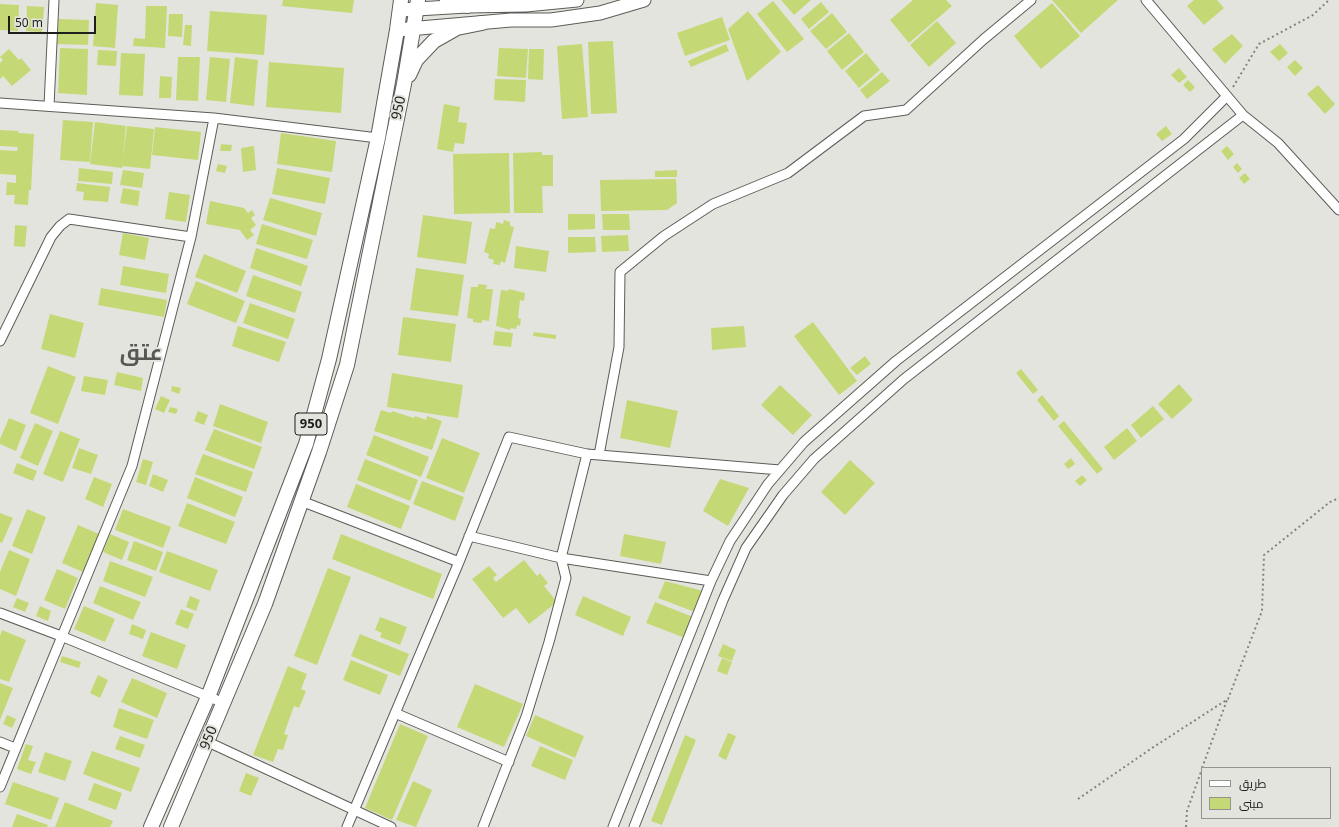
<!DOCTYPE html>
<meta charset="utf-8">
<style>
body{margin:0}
#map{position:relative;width:1339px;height:827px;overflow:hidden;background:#e3e4de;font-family:"Noto Sans",Cairo,sans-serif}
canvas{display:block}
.legend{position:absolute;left:1201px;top:767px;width:130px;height:52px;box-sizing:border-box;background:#e3e4de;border:1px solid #949590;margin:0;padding:5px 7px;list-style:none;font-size:12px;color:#1e1f1c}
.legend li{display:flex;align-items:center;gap:8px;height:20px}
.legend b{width:20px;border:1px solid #949590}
.scale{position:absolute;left:8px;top:16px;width:88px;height:18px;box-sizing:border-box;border:2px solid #1e1f1c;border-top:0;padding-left:5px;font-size:12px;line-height:14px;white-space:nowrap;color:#1e1f1c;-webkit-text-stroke:3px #e3e4de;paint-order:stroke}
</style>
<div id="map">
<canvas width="1339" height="827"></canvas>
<ul class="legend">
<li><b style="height:5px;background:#fff"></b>طريق</li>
<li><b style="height:11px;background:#c4d975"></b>مبنى</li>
</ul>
<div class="scale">50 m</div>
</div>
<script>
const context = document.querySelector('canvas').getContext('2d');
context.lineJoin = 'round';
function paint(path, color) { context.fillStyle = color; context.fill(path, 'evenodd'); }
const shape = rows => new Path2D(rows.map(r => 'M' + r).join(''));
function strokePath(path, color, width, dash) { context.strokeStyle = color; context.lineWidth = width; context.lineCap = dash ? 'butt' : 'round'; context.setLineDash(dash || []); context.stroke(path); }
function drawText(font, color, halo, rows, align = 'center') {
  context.font = font + ' "Noto Sans",Cairo,sans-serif'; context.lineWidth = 4; context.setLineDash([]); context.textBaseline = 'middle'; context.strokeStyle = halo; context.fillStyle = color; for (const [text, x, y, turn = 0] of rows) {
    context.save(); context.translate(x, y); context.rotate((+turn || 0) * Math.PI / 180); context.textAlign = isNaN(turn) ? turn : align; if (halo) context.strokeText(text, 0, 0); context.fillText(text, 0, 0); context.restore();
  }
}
paint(shape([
 [283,0,354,0,352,13,282,6],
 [781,0,811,0,794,15],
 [913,0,946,0,952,6,909,43,890,20],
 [1052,0,1118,0,1081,33],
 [1194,0,1217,0,1224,8,1204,25,1187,6],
 [773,1,804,39,787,52,757,14],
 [821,2,829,12,809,29,801,19],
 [96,3,118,5,115,48,93,46],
 [1052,3,1080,36,1041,69,1014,36],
 [0,4,19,5,18,31,0,30],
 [27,6,44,7,42,32,26,31],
 [146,6,167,6,165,48,133,46,134,38,145,39],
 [210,11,267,15,264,55,207,51],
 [748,11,781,52,747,81,728,29],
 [832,13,847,32,826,49,810,31],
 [169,14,183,14,182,37,168,36],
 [722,17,730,40,685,56,677,33],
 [59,19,89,20,88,45,57,44],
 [937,21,956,43,929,67,910,45],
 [185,25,192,25,191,46,183,45],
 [849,33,864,52,842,70,827,51],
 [1232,34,1243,46,1225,64,1212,49],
 [613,41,617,113,591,114,588,42],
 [582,44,588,117,562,119,557,46],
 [726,44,729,51,691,67,688,61],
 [1280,44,1288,53,1279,61,1270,52],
 [60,48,88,49,87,95,58,93],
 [499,48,528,49,526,78,497,76],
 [9,49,19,60,21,58,31,70,12,86,3,76,0,79,0,63,3,60,0,57],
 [529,49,544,49,543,80,528,79],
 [98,50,117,51,116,66,97,65],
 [121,53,145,54,143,96,119,95],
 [866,53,880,70,859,88,845,71],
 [178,57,200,57,198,101,176,100],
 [210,57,230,59,226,102,206,100],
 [235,57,258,60,254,106,230,103],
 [1295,60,1303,68,1295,76,1287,67],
 [269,62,344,68,341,113,266,107],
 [1179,68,1187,77,1179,83,1171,75],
 [882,72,890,81,867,99,860,90],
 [160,76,172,77,171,98,159,98],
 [495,79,526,80,525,102,494,100],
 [1188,80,1195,87,1190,92,1183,85],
 [1318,85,1335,104,1325,114,1307,94],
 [444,104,460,107,458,122,467,123,464,144,455,143,453,152,437,149],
 [63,120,93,122,90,162,60,160],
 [95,122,126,126,122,168,90,164],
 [127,126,154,129,150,169,122,166],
 [1166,126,1172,134,1162,141,1156,134],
 [155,127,201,132,198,160,152,155],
 [0,130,19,131,18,133,34,134,31,190,29,190,28,205,14,204,15,195,6,195,7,182,16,183,16,175,0,174,0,150,17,151,18,147,0,146],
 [281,133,336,141,332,172,277,164],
 [221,144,232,145,231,151,220,151],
 [254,146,256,170,243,172,241,148],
 [1227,146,1234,154,1228,160,1221,151],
 [542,152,542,155,553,155,553,186,542,186,543,213,514,213,513,153],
 [509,153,510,213,454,214,453,154],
 [1237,163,1242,169,1238,173,1233,167],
 [218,164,227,166,225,173,216,171],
 [79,168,113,172,112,184,78,181],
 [277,168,330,178,325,204,272,194],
 [123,170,144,173,142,188,120,185],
 [677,170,677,177,655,177,655,171],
 [1245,173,1250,179,1244,184,1239,178],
 [676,179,677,203,667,210,601,211,600,180],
 [77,183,110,187,108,202,83,200,84,192,76,191],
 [123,188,140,191,138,206,120,203],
 [169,192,190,195,186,222,165,219],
 [270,198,322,213,316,236,263,220],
 [210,201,244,208,248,213,252,210,255,215,251,218,256,225,250,230,254,235,247,240,240,230,206,224],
 [568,214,595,214,595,229,568,230],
 [602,214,629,214,630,230,603,230],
 [423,215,472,222,466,264,417,257],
 [504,220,510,222,510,226,514,227,505,263,501,261,500,265,493,264,494,260,488,258,489,254,484,252,490,228,495,229,496,222,503,224],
 [262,224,313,240,307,259,256,244],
 [15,225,27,226,25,247,14,246],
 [123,233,149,238,145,260,119,255],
 [628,235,629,251,602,252,601,236],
 [568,237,595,237,596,252,568,253],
 [516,246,549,251,546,272,514,268],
 [256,248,308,266,301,286,250,268],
 [204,254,246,271,237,293,195,277],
 [123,266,169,274,166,293,120,285],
 [416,268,464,275,458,316,410,310],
 [253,275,302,292,295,313,246,296],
 [196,281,245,301,236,323,187,304],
 [478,284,487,285,486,289,493,289,489,321,482,320,482,323,473,322,473,319,467,318,471,287,478,287],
 [101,288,167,300,164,317,98,305],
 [509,289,525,293,524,301,520,300,518,318,521,319,520,326,517,325,516,329,511,328,510,330,496,326,501,290,508,291],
 [250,303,295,319,288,339,243,323],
 [50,314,84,323,75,358,41,349],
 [403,317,456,324,451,362,398,355],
 [813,322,857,381,839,395,794,336],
 [238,326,286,342,279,362,232,346],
 [744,326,746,347,712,350,711,328],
 [495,331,513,333,511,347,493,345],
 [534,332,556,335,556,339,533,336],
 [865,356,871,364,857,375,850,368],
 [48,366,76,377,58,424,30,413],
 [1021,369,1038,390,1033,394,1016,373],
 [117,372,143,378,141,391,114,385],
 [392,373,463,385,458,418,387,407],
 [84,376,108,380,105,395,81,391],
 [1179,384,1193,400,1172,419,1158,404],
 [780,385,812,415,793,435,761,405],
 [172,386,181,388,179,394,171,391],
 [1042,395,1059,416,1054,421,1037,400],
 [161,396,170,400,164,413,155,409],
 [627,400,678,411,670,448,620,438],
 [220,404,268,422,261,443,213,426],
 [1153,406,1164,419,1141,438,1131,425],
 [170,407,178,409,176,414,168,412],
 [381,410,391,413,392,411,414,418,415,416,426,420,427,416,442,421,432,450,374,431],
 [198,411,208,415,204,425,194,421],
 [9,418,26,425,16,451,0,444,0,439],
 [1064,421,1103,469,1097,474,1058,426],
 [35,423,53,431,38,466,20,458],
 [1127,428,1137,441,1114,460,1104,447],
 [214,429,262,447,254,469,205,450],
 [60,431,80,439,63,482,43,474],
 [374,435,429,457,421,477,366,455],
 [442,438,480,453,464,493,426,478],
 [79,448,98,455,91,474,72,468],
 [203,454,253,472,246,492,195,474],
 [1071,458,1075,464,1068,469,1064,464],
 [143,459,153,462,146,485,136,482],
 [365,459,418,480,410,501,357,480],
 [850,460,875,483,845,515,821,492],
 [17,463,37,471,33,481,13,473],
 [153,474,168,480,163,492,149,486],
 [1082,475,1087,480,1080,486,1075,481],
 [94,477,112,484,103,507,85,499],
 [195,477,243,497,235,517,187,498],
 [720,479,749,488,728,526,703,511],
 [422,481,464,497,455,521,413,504],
 [356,484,410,506,401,529,347,507],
 [187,503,235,522,226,544,178,526],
 [27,509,46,517,32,554,12,546],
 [123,509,171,527,163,548,115,530],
 [0,513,13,518,2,543,0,542],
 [78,525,99,534,83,572,62,563],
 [110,534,129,542,122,560,103,552],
 [341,534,442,574,433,599,332,559],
 [624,534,666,542,661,564,620,556],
 [134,541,163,552,156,571,127,560],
 [9,550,30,559,16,596,0,589,0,572],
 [167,551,218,570,210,591,159,572],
 [524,560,537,576,540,573,548,583,544,586,557,602,529,624,516,608,503,618,472,579,489,566,497,575,493,578,496,582],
 [110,561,153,577,145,597,103,581],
 [328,568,351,577,317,665,294,656],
 [57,569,78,578,65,609,44,600],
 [665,581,703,591,695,612,658,598],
 [100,586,141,602,133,620,93,603],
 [190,596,200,600,196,611,186,607],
 [583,596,631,617,623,636,575,615],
 [17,598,29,603,25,612,13,607],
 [655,602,693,617,685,638,646,623],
 [40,606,51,611,48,621,36,616],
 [84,606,115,619,105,642,74,629],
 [181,609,194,614,188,629,175,624],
 [380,617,407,627,400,645,380,637,382,633,375,630],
 [132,624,146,630,143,639,129,634],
 [2,630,26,640,9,682,0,679,0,636],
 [151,632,186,645,177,669,142,656],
 [360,634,409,654,400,676,351,656],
 [723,644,736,650,732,661,718,656],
 [62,656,81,662,79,668,60,662],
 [722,658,732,662,727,675,717,671],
 [351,660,388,675,380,695,343,680],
 [288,666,307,674,301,689,306,691,299,708,294,706,284,734,288,735,283,750,278,749,273,762,253,755],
 [98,675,108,680,100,698,90,693],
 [132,678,167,693,157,718,121,702],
 [0,683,13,688,0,720],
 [475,684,523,704,504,747,457,727],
 [119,708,154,720,147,739,113,727],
 [7,715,16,719,12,728,3,724],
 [535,715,584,736,575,758,526,736],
 [400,724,428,736,392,820,365,808],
 [728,733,736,736,726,760,718,756],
 [685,735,696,740,662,825,651,821],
 [120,736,145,745,140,758,115,749],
 [26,744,33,746,28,760,36,762,31,774,17,769],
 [540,746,573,760,565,780,531,766],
 [92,751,140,768,131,792,83,774],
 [45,752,72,761,65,781,38,772],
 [246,773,259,778,251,796,239,791],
 [413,781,432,790,416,827,396,820],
 [13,782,59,798,51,820,5,804],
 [94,783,122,793,116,810,88,800],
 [65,802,113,821,110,827,55,827],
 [17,814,48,825,47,827,12,827]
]), '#c4d975');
const street = shape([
 [1146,0,1243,115,1278,143,1339,210],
 [0,103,214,118,378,138],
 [49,106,54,0],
 [0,341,51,237,60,226,69,219,191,237],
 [599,455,619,347,620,272,664,236,713,204,788,173,864,116,906,110,984,39,1031,0],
 [301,501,459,562],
 [469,536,561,558,711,581],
 [0,613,61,636,224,703],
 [395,713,509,762],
 [0,742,15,748],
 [208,742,391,827],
 [0,787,132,466,191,237,214,118],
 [347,827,459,562,509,437,587,454,780,470],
 [483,827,526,717,549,642,566,578,561,558,587,454],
 [613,827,711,581,730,541,768,484,804,442,896,361,1184,139,1227,96],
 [634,827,723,600,746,548,783,495,814,459,904,379,1243,115]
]);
const secondary = shape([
 [400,10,467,6,526,5,577,0],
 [397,30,511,20,551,20,600,13,644,0]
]);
const primary = shape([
 [447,0,452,3,467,6],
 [409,75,416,60,434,41,457,28,482,23],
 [151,827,208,697,306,444,329,359,378,138,397,30,401,0],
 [171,827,265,604,319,452,347,365,404,84,418,0]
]);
strokePath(street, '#5c5d58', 11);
strokePath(secondary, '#5c5d58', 15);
strokePath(primary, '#5c5d58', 16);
strokePath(shape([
 [1233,87,1259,44,1313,15,1329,0],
 [1202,768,1227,700],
 [1078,799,1152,748,1228,699,1262,611,1264,555,1330,502,1339,498],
 [1186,827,1187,811,1202,769]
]), '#838480', 2, [2, 3]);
strokePath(street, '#fff', 9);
strokePath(secondary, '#fff', 13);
strokePath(primary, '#fff', 14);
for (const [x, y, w] of [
 [311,424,32]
]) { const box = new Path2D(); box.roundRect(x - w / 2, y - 11, w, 22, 3); context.fillStyle = '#e3e4de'; context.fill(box); strokePath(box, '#1e1f1c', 1); }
drawText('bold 13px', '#1e1f1c', null, [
 ["950",311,424]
]);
drawText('14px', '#1e1f1c', '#e3e4de', [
 ["950",399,108,-78],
 ["950",209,738,-68]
]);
drawText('bold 22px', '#575853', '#e3e4de', [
 ["عتق",141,354]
]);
</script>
